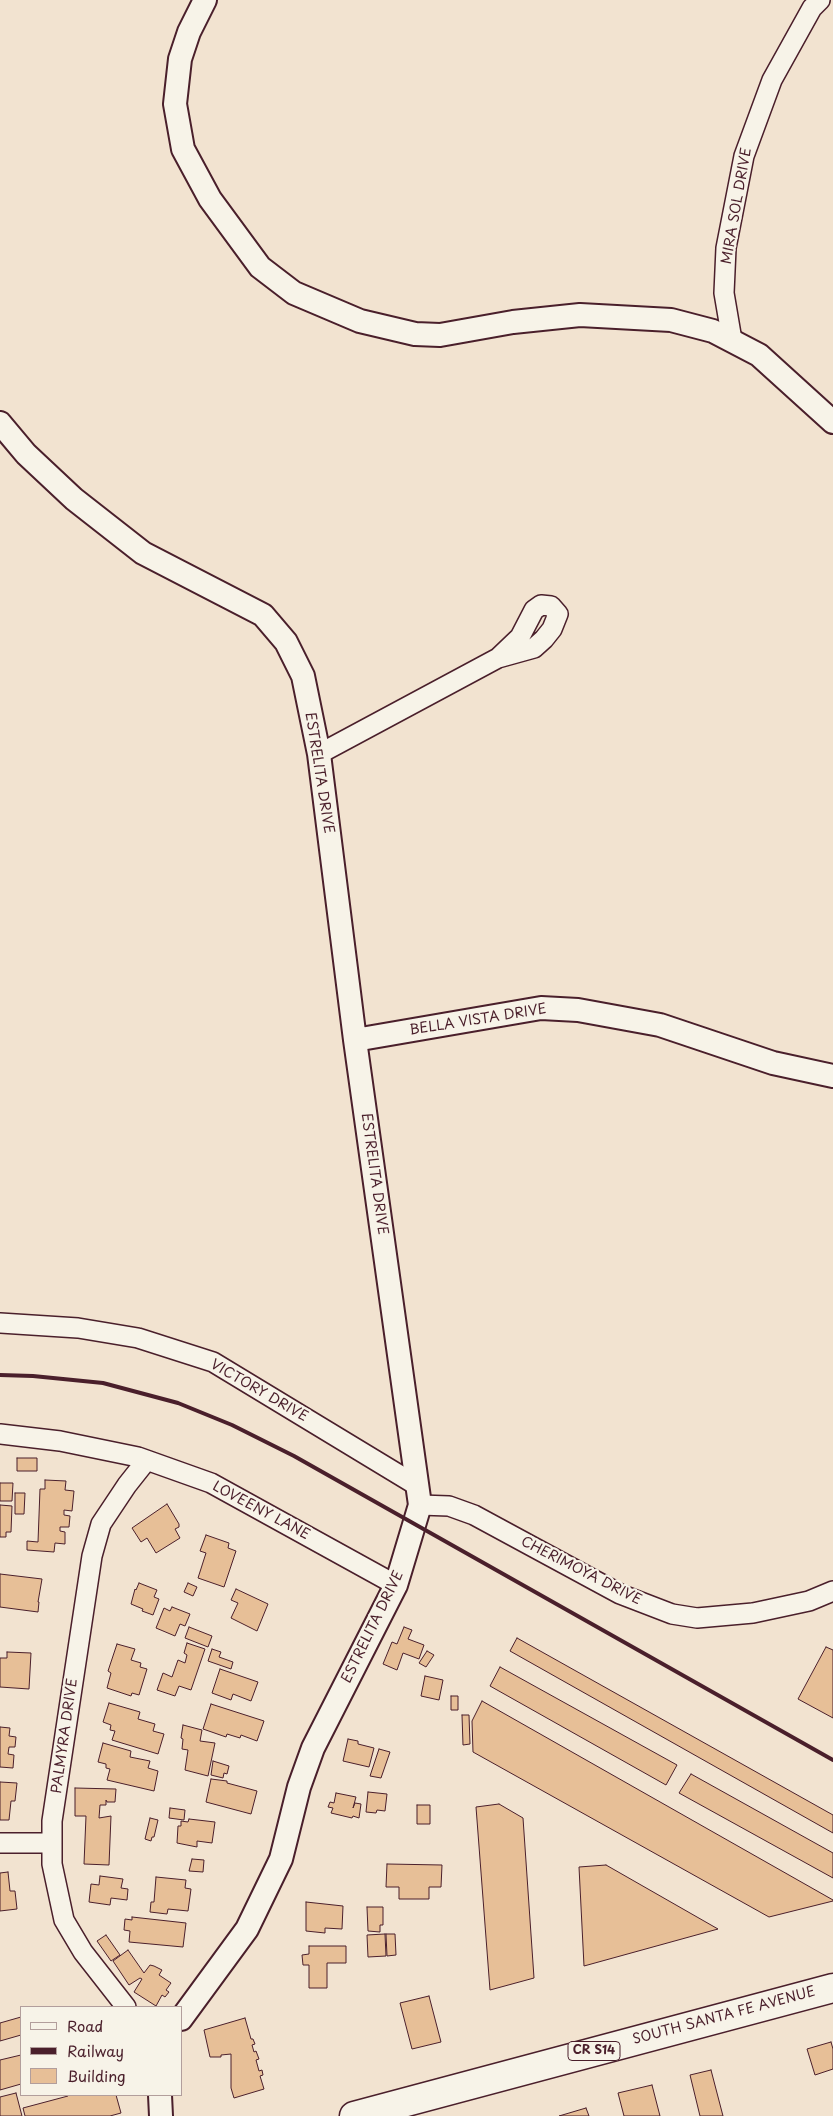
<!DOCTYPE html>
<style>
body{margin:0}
#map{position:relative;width:833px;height:2116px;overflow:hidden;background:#f2e3d0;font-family:"Playpen Sans",sans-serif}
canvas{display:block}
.legend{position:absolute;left:20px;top:2006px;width:162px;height:90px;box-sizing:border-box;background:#f7f3e8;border:1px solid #b29e9c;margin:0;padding:6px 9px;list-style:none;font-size:15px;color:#4a1f2b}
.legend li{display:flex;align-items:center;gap:10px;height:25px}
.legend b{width:25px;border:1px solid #b29e9c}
</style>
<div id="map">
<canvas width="833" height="2116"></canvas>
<ul class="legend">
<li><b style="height:6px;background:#f7f3e8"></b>Road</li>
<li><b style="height:6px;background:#4a1f2b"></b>Railway</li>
<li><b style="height:14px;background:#e7bf97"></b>Building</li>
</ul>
</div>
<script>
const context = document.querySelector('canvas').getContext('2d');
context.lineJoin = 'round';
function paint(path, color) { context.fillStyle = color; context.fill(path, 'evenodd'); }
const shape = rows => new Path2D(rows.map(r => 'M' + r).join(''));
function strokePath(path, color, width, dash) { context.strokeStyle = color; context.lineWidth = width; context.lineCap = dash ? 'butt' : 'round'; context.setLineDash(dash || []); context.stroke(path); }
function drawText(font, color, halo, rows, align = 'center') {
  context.font = font + ' "Playpen Sans",sans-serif'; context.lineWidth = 4.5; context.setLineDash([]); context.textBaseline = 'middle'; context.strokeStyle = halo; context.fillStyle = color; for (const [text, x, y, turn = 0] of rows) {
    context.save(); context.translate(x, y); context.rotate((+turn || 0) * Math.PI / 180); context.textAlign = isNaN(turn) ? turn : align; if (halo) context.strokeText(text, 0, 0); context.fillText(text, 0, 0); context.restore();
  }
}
const building = shape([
 [17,1458,37,1458,37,1471,17,1471,17,1458],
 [45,1480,66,1481,65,1490,74,1491,72,1511,64,1510,64,1515,70,1516,69,1527,60,1527,60,1531,65,1532,65,1544,55,1543,54,1552,27,1550,27,1541,38,1542,40,1489,45,1489,45,1480],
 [0,1483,13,1483,12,1501,0,1501,0,1483],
 [15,1493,25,1493,24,1514,15,1514,15,1493],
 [167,1504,179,1524,179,1527,175,1529,180,1538,156,1553,147,1538,141,1542,132,1528,167,1504],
 [0,1505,12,1506,11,1532,6,1532,6,1537,0,1537,0,1505],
 [206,1535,229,1543,228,1548,236,1551,224,1587,198,1578,206,1553,200,1551,206,1535],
 [0,1574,42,1579,38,1602,39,1602,38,1612,0,1607,0,1574],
 [139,1583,157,1590,154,1597,159,1599,153,1615,142,1611,143,1609,131,1604,135,1589,136,1590,139,1583],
 [188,1583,197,1587,193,1596,184,1592,188,1583],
 [236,1589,268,1604,257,1631,231,1618,238,1603,231,1600,236,1589],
 [172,1607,190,1614,185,1626,180,1624,175,1636,156,1628,164,1608,170,1611,172,1607],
 [189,1627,212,1636,208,1647,185,1638,189,1627],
 [404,1627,412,1630,408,1639,424,1645,419,1659,403,1653,397,1670,383,1664,392,1642,397,1644,404,1627],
 [517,1638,833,1815,833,1833,510,1651,517,1638],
 [187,1643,205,1649,191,1690,179,1686,175,1696,157,1690,163,1673,172,1677,178,1660,185,1663,187,1655,184,1653,187,1643],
 [117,1644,135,1649,131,1660,141,1663,140,1667,147,1669,139,1695,132,1693,131,1696,107,1688,111,1673,108,1671,117,1644],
 [826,1647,833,1650,833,1718,798,1699,826,1647],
 [212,1649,221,1652,219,1657,233,1662,231,1669,208,1661,212,1649],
 [427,1651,434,1655,426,1667,419,1663,427,1651],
 [7,1652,31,1653,29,1689,0,1687,0,1658,7,1658,7,1652],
 [500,1667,677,1765,666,1785,490,1686,500,1667],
 [220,1669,258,1682,251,1701,233,1694,231,1700,212,1693,220,1669],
 [425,1676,443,1680,439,1700,421,1696,425,1676],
 [451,1696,458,1696,458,1710,451,1710,451,1696],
 [482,1701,833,1900,833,1901,769,1917,473,1752,472,1721,482,1701],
 [109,1703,140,1712,138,1719,155,1724,153,1731,164,1734,158,1754,112,1740,115,1731,110,1730,111,1725,103,1722,109,1703],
 [211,1704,264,1721,257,1741,241,1735,240,1738,227,1734,226,1737,203,1729,211,1704],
 [462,1715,469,1715,470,1744,463,1745,462,1715],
 [183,1725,202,1730,200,1741,215,1743,208,1776,185,1770,188,1750,182,1749,183,1739,181,1738,183,1725],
 [0,1727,10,1728,9,1736,16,1737,15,1747,9,1747,8,1754,14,1755,13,1768,0,1767,0,1727],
 [348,1739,358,1741,358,1744,374,1748,369,1767,343,1761,348,1739],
 [103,1743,131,1751,130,1757,150,1761,148,1768,158,1771,154,1791,107,1780,110,1769,106,1768,106,1764,98,1762,103,1743],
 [379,1749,390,1752,381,1778,370,1776,379,1749],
 [213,1761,229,1766,227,1774,224,1773,223,1778,211,1775,213,1761],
 [691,1774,833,1853,833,1878,679,1793,691,1774],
 [211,1779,227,1781,227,1783,257,1791,251,1814,206,1802,211,1779],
 [0,1782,17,1783,15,1801,11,1801,9,1820,0,1820,0,1782],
 [75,1788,116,1789,115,1802,107,1802,106,1800,106,1805,100,1805,99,1818,111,1816,109,1865,84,1864,86,1816,75,1816,75,1788],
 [368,1792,387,1794,385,1811,377,1810,376,1813,366,1812,368,1792],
 [336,1793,356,1797,353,1808,355,1803,361,1804,359,1818,353,1816,352,1818,331,1813,333,1808,328,1807,330,1802,334,1803,336,1793],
 [499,1804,523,1818,534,1978,490,1990,476,1807,499,1804],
 [417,1805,430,1805,430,1824,417,1824,417,1805],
 [170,1808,185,1810,184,1820,169,1818,170,1808],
 [150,1818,158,1820,154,1837,152,1837,151,1841,145,1839,150,1818],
 [189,1819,215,1822,212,1843,197,1841,197,1847,177,1843,178,1826,181,1826,181,1821,188,1822,189,1819],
 [192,1859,204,1860,203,1872,189,1871,192,1859],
 [387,1864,442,1865,441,1887,429,1887,429,1899,399,1899,399,1887,386,1887,387,1864],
 [606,1865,718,1929,584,1966,579,1867,606,1865],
 [8,1872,10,1891,15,1891,17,1909,0,1911,0,1873,8,1872],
 [100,1876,123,1879,121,1888,128,1889,127,1900,111,1898,110,1905,89,1902,91,1884,99,1885,100,1876],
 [156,1877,186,1880,185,1888,191,1889,188,1911,168,1909,167,1914,150,1912,151,1902,154,1902,156,1877],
 [306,1902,343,1906,342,1929,325,1928,325,1933,306,1931,306,1902],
 [367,1907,383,1907,383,1925,380,1925,380,1932,368,1931,367,1907],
 [132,1917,186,1923,183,1947,129,1942,130,1931,124,1930,125,1919,132,1920,132,1917],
 [385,1934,386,1956,368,1957,367,1935,385,1934],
 [386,1934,395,1934,396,1955,387,1956,386,1934],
 [106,1935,120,1955,111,1961,97,1941,106,1935],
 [309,1946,346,1946,346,1963,327,1963,327,1988,309,1988,309,1965,303,1965,302,1955,309,1954,309,1946],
 [128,1950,144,1973,150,1965,154,1966,162,1970,159,1975,171,1983,166,1990,169,1992,165,1997,162,1995,156,2006,134,1992,142,1979,140,1978,129,1985,113,1961,128,1950],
 [429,1996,441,2042,412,2049,400,2003,429,1996],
 [21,2017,21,2035,0,2041,0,2023,21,2017],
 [245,2018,251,2039,253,2039,255,2044,252,2045,254,2052,256,2051,259,2059,256,2060,259,2071,262,2070,263,2075,260,2076,264,2089,234,2098,231,2088,231,2054,221,2055,221,2057,210,2057,204,2030,245,2018],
 [831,2042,833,2049,833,2069,815,2075,807,2049,831,2042],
 [21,2055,21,2084,0,2090,0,2060,21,2055],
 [711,2070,723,2116,700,2116,690,2075,711,2070],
 [652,2085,660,2116,624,2116,618,2093,652,2085],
 [16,2093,22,2116,0,2116,0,2097,16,2093],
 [68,2095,116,2095,121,2113,110,2116,25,2116,23,2108,68,2096,68,2095],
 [586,2108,589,2116,559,2116,586,2108]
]);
paint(building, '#e7bf97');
strokePath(building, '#4a1f2b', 1);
const minor = shape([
 [732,340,724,293,726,248,744,156,772,80,812,8,820,0],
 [319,754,498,658,520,637,534,610,541,605,551,606,558,614,552,629,544,639,534,648,498,658],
 [0,1323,78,1328,138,1338,213,1362,416,1485],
 [0,1434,60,1441,138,1457,211,1483,396,1585],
 [420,1505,449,1506,474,1515,620,1594,672,1614,697,1618,753,1613,809,1601,833,1591],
 [0,1843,52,1843],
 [126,2007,83,1952,64,1920,52,1864,52,1821,92,1556,101,1524,127,1485,146,1461]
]);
const tertiary = shape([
 [205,0,189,32,180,59,175,104,183,149,210,199,260,267,294,293,360,321,415,334,440,335,513,322,580,315,671,320,713,331,759,355,833,422],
 [0,423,26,454,74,499,143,553,263,615,286,642,303,676,319,754,355,1040,420,1505,396,1585,313,1748,299,1787,281,1859,247,1929,181,2019],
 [355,1040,541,1008,578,1010,660,1025,773,1063,833,1076],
 [160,2095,161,2116]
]);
const primary = shape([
 [354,2116,833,1988]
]);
strokePath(minor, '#4a1f2b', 22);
strokePath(tertiary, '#4a1f2b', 26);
strokePath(primary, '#4a1f2b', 31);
strokePath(minor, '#f7f3e8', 19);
strokePath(tertiary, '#f7f3e8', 22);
strokePath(primary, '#f7f3e8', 28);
strokePath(shape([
 [0,1375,33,1376,103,1383,178,1403,232,1425,294,1456,833,1760]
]), '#4a1f2b', 4);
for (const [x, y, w] of [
 [594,2051,52]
]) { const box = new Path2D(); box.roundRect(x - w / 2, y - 9.5, w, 19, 4); context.fillStyle = '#f7f3e8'; context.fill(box); strokePath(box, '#4a1f2b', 1); }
drawText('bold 12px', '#4a1f2b', null, [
 ["CR S14",594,2051]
]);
drawText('14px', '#4a1f2b', '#f7f3e8', [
 ["MIRA SOL DRIVE",737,206,-80],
 ["ESTRELITA DRIVE",319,773,81],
 ["BELLA VISTA DRIVE",478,1020,-9],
 ["ESTRELITA DRIVE",374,1174,82],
 ["VICTORY DRIVE",259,1391,30],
 ["LOVEENY LANE",261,1511,28],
 ["CHERIMOYA DRIVE",581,1571,27],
 ["ESTRELITA DRIVE",373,1627,-64],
 ["PALMYRA DRIVE",65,1736,-82],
 ["SOUTH SANTA FE AVENUE",724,2016,-15]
]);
</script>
